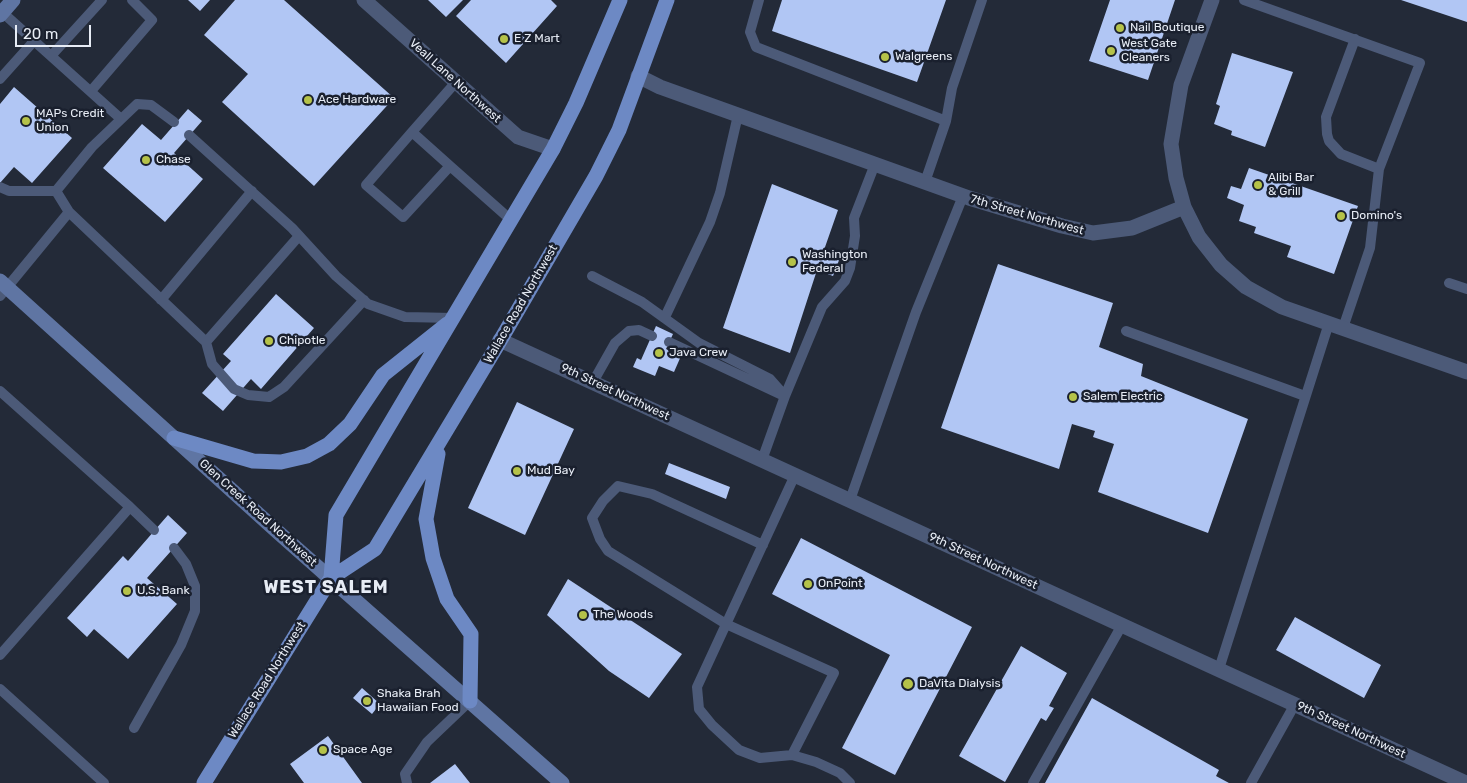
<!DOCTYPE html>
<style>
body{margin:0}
#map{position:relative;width:1467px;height:783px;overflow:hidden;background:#232a38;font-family:Rubik,sans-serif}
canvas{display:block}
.scale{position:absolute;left:15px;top:25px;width:76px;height:22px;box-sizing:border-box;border:2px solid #e7ecf5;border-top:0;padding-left:6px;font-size:15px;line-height:18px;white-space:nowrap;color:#e7ecf5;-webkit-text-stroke:4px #1a202e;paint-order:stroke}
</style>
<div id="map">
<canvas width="1467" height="783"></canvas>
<div class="scale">20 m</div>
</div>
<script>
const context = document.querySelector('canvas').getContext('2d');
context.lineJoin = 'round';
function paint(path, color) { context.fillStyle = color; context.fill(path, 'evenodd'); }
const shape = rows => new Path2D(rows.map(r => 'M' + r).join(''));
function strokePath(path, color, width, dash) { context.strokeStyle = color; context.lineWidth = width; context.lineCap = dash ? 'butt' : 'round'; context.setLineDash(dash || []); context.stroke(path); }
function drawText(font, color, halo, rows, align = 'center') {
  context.font = font + ' Rubik,sans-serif'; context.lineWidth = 5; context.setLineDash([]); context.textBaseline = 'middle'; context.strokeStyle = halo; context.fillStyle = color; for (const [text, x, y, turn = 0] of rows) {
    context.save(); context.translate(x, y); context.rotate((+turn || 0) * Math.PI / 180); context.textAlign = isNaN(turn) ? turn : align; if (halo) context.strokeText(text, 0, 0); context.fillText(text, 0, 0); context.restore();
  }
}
paint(shape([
 [188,0,210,0,200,11],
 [235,0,284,0,394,98,314,186,222,102,248,74,204,35],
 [428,0,463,0,446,17],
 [471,0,551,0,557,6,506,63,456,16],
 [782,0,946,0,917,82,772,31],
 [1110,0,1175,0,1148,80,1089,61],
 [1401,0,1467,0,1467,22],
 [1232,53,1293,72,1265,147,1231,135,1232,131,1214,124,1220,106,1216,104],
 [14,87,72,138,32,183,14,167,0,183,0,104],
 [188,109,202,121,174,153,203,179,165,222,103,168,142,124,161,140],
 [1249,168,1358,206,1334,274,1287,257,1291,246,1254,233,1256,227,1239,221,1244,205,1227,198,1231,186,1241,189],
 [772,184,838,210,824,250,841,255,833,276,817,270,790,353,723,328],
 [998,264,1113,303,1099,347,1143,364,1141,376,1248,419,1208,533,1098,492,1114,444,1093,437,1095,431,1072,424,1059,469,941,428],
 [276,294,314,328,261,389,251,379,223,411,202,393,231,361,223,354],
 [656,326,673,334,666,349,681,356,674,372,659,366,655,376,633,367,637,358,641,360],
 [517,402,574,429,525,535,468,508],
 [669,463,730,487,726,499,665,474],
 [168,515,187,533,147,578,177,604,128,659,94,629,87,637,67,618,123,556,128,561],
 [801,538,972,627,895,775,842,748,890,655,772,594],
 [568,579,682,654,649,698,609,671,547,615],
 [1295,617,1381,665,1364,698,1276,650],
 [1021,646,1067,673,1049,706,1054,708,1046,721,1041,718,1005,782,959,756],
 [362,688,380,704,372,714,353,698],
 [1092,698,1219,770,1216,776,1229,783,1045,783],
 [328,736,362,783,304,783,290,764],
 [455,764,470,783,430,783]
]), '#b1c6f4');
strokePath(shape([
 [759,0,750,32,756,47,946,121],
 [1244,0,1420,63,1379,169,1370,248,1343,328],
 [2,12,121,119],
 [1355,39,1326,117,1327,134,1329,141,1341,154,1379,169],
 [51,56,102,0],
 [0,79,34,41],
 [91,91,152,20,132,0],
 [174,122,151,105,137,104,92,147,56,191,69,212,206,342,299,236],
 [412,132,450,166,403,217,366,185,412,132,456,82],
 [189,135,292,228,336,276,368,304,405,317,454,318],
 [450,166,511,220],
 [925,182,946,121,952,88,982,0],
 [0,187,9,191,56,191],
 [592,276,642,302,699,343,770,379,785,396],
 [1449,283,1467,289],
 [0,296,69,212],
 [161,300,252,191],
 [665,317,710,222,720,193,738,115],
 [1126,331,1305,396],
 [206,342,212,364,234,389,248,395,269,397,284,387,364,300],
 [669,342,782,395],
 [593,382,615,343,629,331,639,330,652,336],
 [0,391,130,507,0,655],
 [762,460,785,396,822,307,845,281,850,268,855,236,854,218,875,164],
 [795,475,697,687,699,709,712,725,739,750,760,758,792,755,816,762,840,773,850,783],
 [850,500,916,312,963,196],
 [130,507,154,530],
 [763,545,652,494,618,486,603,501,592,518,600,539,608,551,726,624,834,673,792,755],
 [1219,669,1329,323],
 [0,689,104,783],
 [134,728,181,645,195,611,195,586,186,564,174,548],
 [407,783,405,774,427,742,470,701],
 [1033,783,1122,625],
 [1251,783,1295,704]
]), '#4c5a78', 10);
strokePath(shape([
 [364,0,518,137,553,149],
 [1212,0,1181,85,1171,144,1176,178,1184,207,1199,237,1221,265,1246,287,1282,307,1467,372],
 [638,76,660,87,969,198,1062,226,1093,233,1132,228,1184,207],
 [500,340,1466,783]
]), '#4c5a78', 15);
strokePath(shape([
 [0,15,13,0],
 [0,281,279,533,562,783]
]), '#5f75a3', 15);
strokePath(shape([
 [174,438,253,461,281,462,307,456,329,444,350,424,383,375,447,324],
 [438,454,426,519,433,558,447,599,471,634,470,701],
 [331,578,336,515,553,149,576,103,620,0],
 [204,783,331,578,375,549,497,346,596,176,619,130,667,0]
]), '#6d89c4', 15);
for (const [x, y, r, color] of [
 [1120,28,5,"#b5c249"],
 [504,39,5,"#b5c249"],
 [1111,51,5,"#b5c249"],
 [885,57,5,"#b5c249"],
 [308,100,5,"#b5c249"],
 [26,121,5,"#b5c249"],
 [146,160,5,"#b5c249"],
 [1258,185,5,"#b5c249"],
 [1341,216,5,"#b5c249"],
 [792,262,5,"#b5c249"],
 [269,341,5,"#b5c249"],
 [659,353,5,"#b5c249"],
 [1073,397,5,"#b5c249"],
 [517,471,5,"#b5c249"],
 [808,584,5,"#b5c249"],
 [127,591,5,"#b5c249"],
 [583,615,5,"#b5c249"],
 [908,684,6,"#b5c249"],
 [367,701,5,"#b5c249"],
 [323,750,5,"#b5c249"]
]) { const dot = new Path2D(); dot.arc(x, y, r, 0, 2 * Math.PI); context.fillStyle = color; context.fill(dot); strokePath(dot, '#1a202e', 2); }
drawText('12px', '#e7ecf5', '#1a202e', [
 ["Nail Boutique",1130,28],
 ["E Z Mart",514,39],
 ["West Gate",1121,44],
 ["Cleaners",1121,58],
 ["Walgreens",895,57],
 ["Ace Hardware",318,100],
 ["MAPs Credit",36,114],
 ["Union",36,128],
 ["Chase",156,160],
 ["Alibi Bar",1268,178],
 ["& Grill",1268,192],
 ["Domino's",1351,216],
 ["Washington",802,255],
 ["Federal",802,269],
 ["Chipotle",279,341],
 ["Java Crew",669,353],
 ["Salem Electric",1083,397],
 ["Mud Bay",527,471],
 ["OnPoint",818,584],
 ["U.S. Bank",137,591],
 ["The Woods",593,615],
 ["DaVita Dialysis",919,684],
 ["Shaka Brah",377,694],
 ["Hawaiian Food",377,708],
 ["Space Age",333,750]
], 'left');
drawText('12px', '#e7ecf5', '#1a202e', [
 ["Veall Lane Northwest",455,81,42],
 ["7th Street Northwest",1027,215,16],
 ["Wallace Road Northwest",521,304,-60],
 ["9th Street Northwest",615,392,25],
 ["Glen Creek Road Northwest",258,513,42],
 ["9th Street Northwest",983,561,25],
 ["Wallace Road Northwest",267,680,-58],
 ["9th Street Northwest",1351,730,25]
]);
context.letterSpacing = '1px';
drawText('bold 18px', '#e7ecf5', '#1a202e', [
 ["WEST SALEM",326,588]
]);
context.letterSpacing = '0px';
</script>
